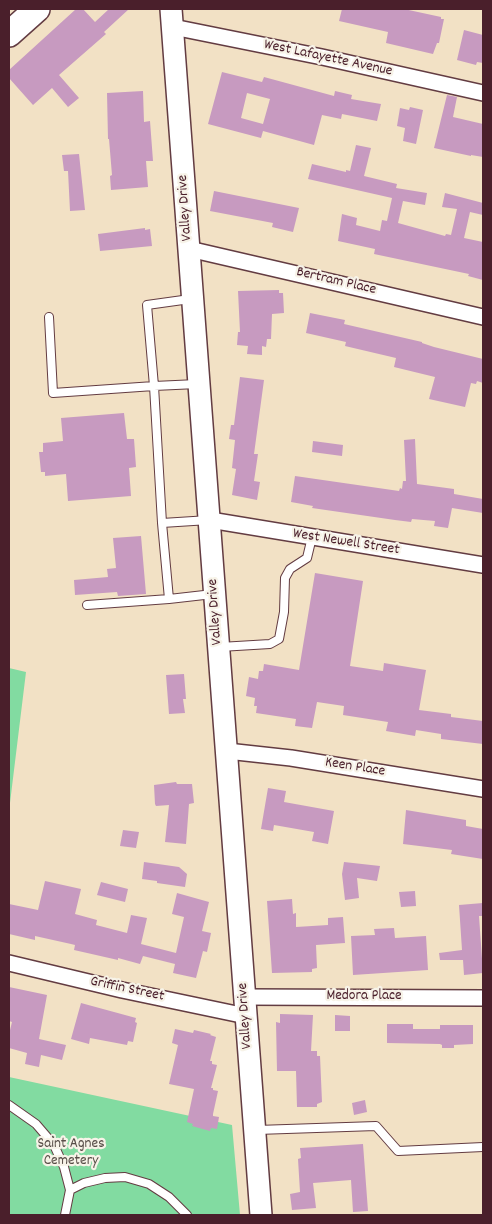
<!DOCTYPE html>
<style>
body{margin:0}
#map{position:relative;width:492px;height:1224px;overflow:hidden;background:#f2e1c5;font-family:Dekko,sans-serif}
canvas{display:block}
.frame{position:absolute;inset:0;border:10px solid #4a1f2b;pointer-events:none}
</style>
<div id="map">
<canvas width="492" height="1224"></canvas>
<div class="frame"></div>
</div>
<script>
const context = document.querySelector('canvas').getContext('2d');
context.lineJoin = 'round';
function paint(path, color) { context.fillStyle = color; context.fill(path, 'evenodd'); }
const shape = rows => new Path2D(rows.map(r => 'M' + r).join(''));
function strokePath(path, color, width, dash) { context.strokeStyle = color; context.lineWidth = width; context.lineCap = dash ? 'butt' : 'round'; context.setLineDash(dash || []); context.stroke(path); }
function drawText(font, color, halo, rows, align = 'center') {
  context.font = font + ' Dekko,sans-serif'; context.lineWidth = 4.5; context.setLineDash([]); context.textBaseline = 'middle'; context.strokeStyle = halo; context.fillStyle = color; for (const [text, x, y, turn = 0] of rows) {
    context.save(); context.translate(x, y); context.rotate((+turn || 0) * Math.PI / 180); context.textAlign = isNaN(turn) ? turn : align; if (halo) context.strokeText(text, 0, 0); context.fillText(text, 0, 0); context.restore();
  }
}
paint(shape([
 [9,668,26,672,9,811],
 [9,1077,232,1125,240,1215,9,1215]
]), '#82dba1');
paint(shape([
 [76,9,83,9,95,22,109,9,129,9,104,32,106,34,59,75,79,98,68,107,52,88,33,105,9,78,9,70],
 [342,9,404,9,441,17,441,19,444,19,439,43,437,43,433,54,386,43,388,32,339,21],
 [464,30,483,35,483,63,477,62,476,65,457,60],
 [222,72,262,82,264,77,334,96,335,91,352,95,351,99,381,104,377,121,342,114,341,119,322,115,314,145,263,131,261,138,208,124],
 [247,93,270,99,263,124,241,118],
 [143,91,144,122,150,121,153,161,146,161,148,187,111,190,110,176,112,175,109,139,108,139,107,93],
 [447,95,457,97,453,117,483,124,483,157,471,155,471,156,434,148],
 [410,107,423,110,416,144,403,141,405,128,397,126,400,108,409,110],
 [356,145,371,148,364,176,397,184,396,188,427,193,425,205,403,201,398,223,445,236,446,234,451,235,457,209,442,207,445,193,483,203,483,215,470,212,464,238,483,242,483,280,468,276,469,274,374,254,375,249,338,241,342,214,357,218,356,225,380,231,382,220,387,221,392,198,308,179,312,164,346,172,346,170,350,171],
 [79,154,85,210,70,211,68,171,64,171,62,155],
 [214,191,299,208,293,232,272,227,273,223,210,211],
 [145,228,145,230,150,229,152,246,100,251,98,234],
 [279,290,279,293,283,293,284,313,272,314,271,339,267,339,266,347,262,346,262,355,247,354,248,346,237,345,238,332,240,332,238,291],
 [310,313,345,320,344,324,422,342,422,343,434,347,483,359,483,383,477,381,476,384,471,383,465,407,429,399,435,377,394,367,396,358,345,346,346,342,306,333],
 [240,377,264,380,254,454,258,454,254,481,260,482,257,500,232,495,236,469,232,468,235,440,229,439,231,425,234,425],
 [124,413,127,439,134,439,136,467,129,468,131,496,68,501,66,474,45,476,45,472,41,472,39,452,43,452,43,443,63,441,61,418],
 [415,439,417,484,454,489,454,494,483,499,483,513,452,508,448,528,434,526,435,521,412,519,411,522,395,520,312,508,313,506,291,502,295,476,399,491,400,488,402,489,403,481,406,481,404,440],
 [313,441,343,445,342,456,312,452],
 [141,536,146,594,118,596,117,592,75,595,74,580,108,577,107,569,116,568,113,538],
 [315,573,363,581,350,666,383,671,384,663,426,670,419,710,451,714,451,717,483,721,483,744,441,739,441,734,416,730,415,736,386,731,388,722,343,715,344,706,317,702,312,728,295,726,296,719,256,713,257,706,254,706,255,698,246,696,249,677,258,679,259,671,263,671,264,664,299,670],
 [184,674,186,699,183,699,185,713,169,714,166,675],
 [176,782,177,784,192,784,194,803,189,804,186,844,165,842,169,805,156,806,155,804,154,785],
 [268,788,286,791,284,802,334,811,328,844,312,841,314,832,274,825,273,831,261,829],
 [406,810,466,820,466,826,483,829,483,859,451,854,452,850,403,844],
 [123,830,139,832,136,848,120,846],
 [144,862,179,867,187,874,185,887,157,883,157,881,142,879],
 [344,862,380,866,377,881,357,878,359,898,345,900,342,874],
 [45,881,81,889,75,914,97,920,96,925,127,933,131,915,147,918,141,944,176,953,184,917,172,914,177,893,209,902,202,931,211,933,207,952,203,951,196,978,173,973,175,964,143,956,140,964,118,958,118,960,74,950,75,945,71,944,35,936,35,940,9,934,9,904,38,910],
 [101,882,128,889,125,902,97,895],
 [415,891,416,906,401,907,399,892],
 [292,899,293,914,296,913,296,927,328,925,328,918,343,917,345,943,316,945,317,968,312,969,312,972,272,973,267,901],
 [483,903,483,916,479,916,483,973,464,975,463,960,440,960,439,953,462,950,459,905],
 [394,928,395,938,426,936,428,970,353,975,351,936,375,935,374,929],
 [9,987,47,995,39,1039,66,1045,62,1060,41,1055,39,1067,25,1064,27,1053,9,1048,9,1034,12,1022,9,1021],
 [81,1003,136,1018,135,1022,137,1023,133,1042,128,1041,127,1045,90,1038,89,1044,71,1039],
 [280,1014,313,1015,311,1051,317,1051,317,1056,320,1056,322,1102,317,1104,317,1107,297,1107,296,1071,277,1071,276,1022,280,1023],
 [335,1015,350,1016,350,1031,335,1031],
 [387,1024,413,1024,413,1029,440,1029,440,1025,473,1025,473,1044,454,1045,454,1048,442,1048,442,1045,440,1044,387,1043],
 [175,1029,193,1033,194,1030,211,1034,210,1035,216,1037,210,1061,212,1061,212,1064,217,1065,211,1088,213,1088,213,1090,218,1091,213,1114,213,1116,219,1117,217,1129,211,1128,210,1131,192,1126,193,1124,187,1122,194,1089,169,1084,178,1045,172,1043],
 [365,1100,367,1112,354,1115,352,1103],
 [363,1144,368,1211,353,1212,351,1180,313,1183,316,1208,292,1210,290,1194,300,1192,298,1159,301,1158,300,1148]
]), '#c79ac0');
const lane = shape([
 [190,299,147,305,154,386,197,384],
 [49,317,53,393,154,386,162,523,209,520],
 [162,523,169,599,213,594],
 [87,605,169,599],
 [220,647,270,644,279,639,284,612,285,578,290,569,307,558,312,537],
 [9,1105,36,1124,54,1145,64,1167,70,1190,65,1215],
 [257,1130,376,1126,398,1151,483,1147],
 [70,1190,84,1183,105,1178,125,1177,149,1184,169,1197,187,1215]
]);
const street = shape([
 [173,27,322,57,483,93],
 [189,249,483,317],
 [210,520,483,565],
 [227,751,291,758,483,789],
 [9,963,122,990,246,1016],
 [245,997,483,998]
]);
const secondary = shape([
 [171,9,261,1215]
]);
const primary = shape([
 [9,34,37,9]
]);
strokePath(lane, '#633c42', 10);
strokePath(street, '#633c42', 18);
strokePath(secondary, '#633c42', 24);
strokePath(primary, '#633c42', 28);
strokePath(lane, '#fff', 8);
strokePath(street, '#fff', 15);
strokePath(secondary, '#fff', 21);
strokePath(primary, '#fff', 25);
drawText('15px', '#4a1f2b', '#f7f3e8', [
 ["West Lafayette Avenue",328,59,12],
 ["Valley Drive",186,208,-94],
 ["Bertram Place",336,282,13],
 ["West Newell Street",346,543,9],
 ["Valley Drive",216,612,-94],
 ["Keen Place",355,768,9],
 ["Griffin Street",127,990,12],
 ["Medora Place",364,997],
 ["Valley Drive",246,1016,-94]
]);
drawText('15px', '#584e48', '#f7f3e8', [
 ["Saint Agnes",71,1145],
 ["Cemetery",71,1162]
]);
</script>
